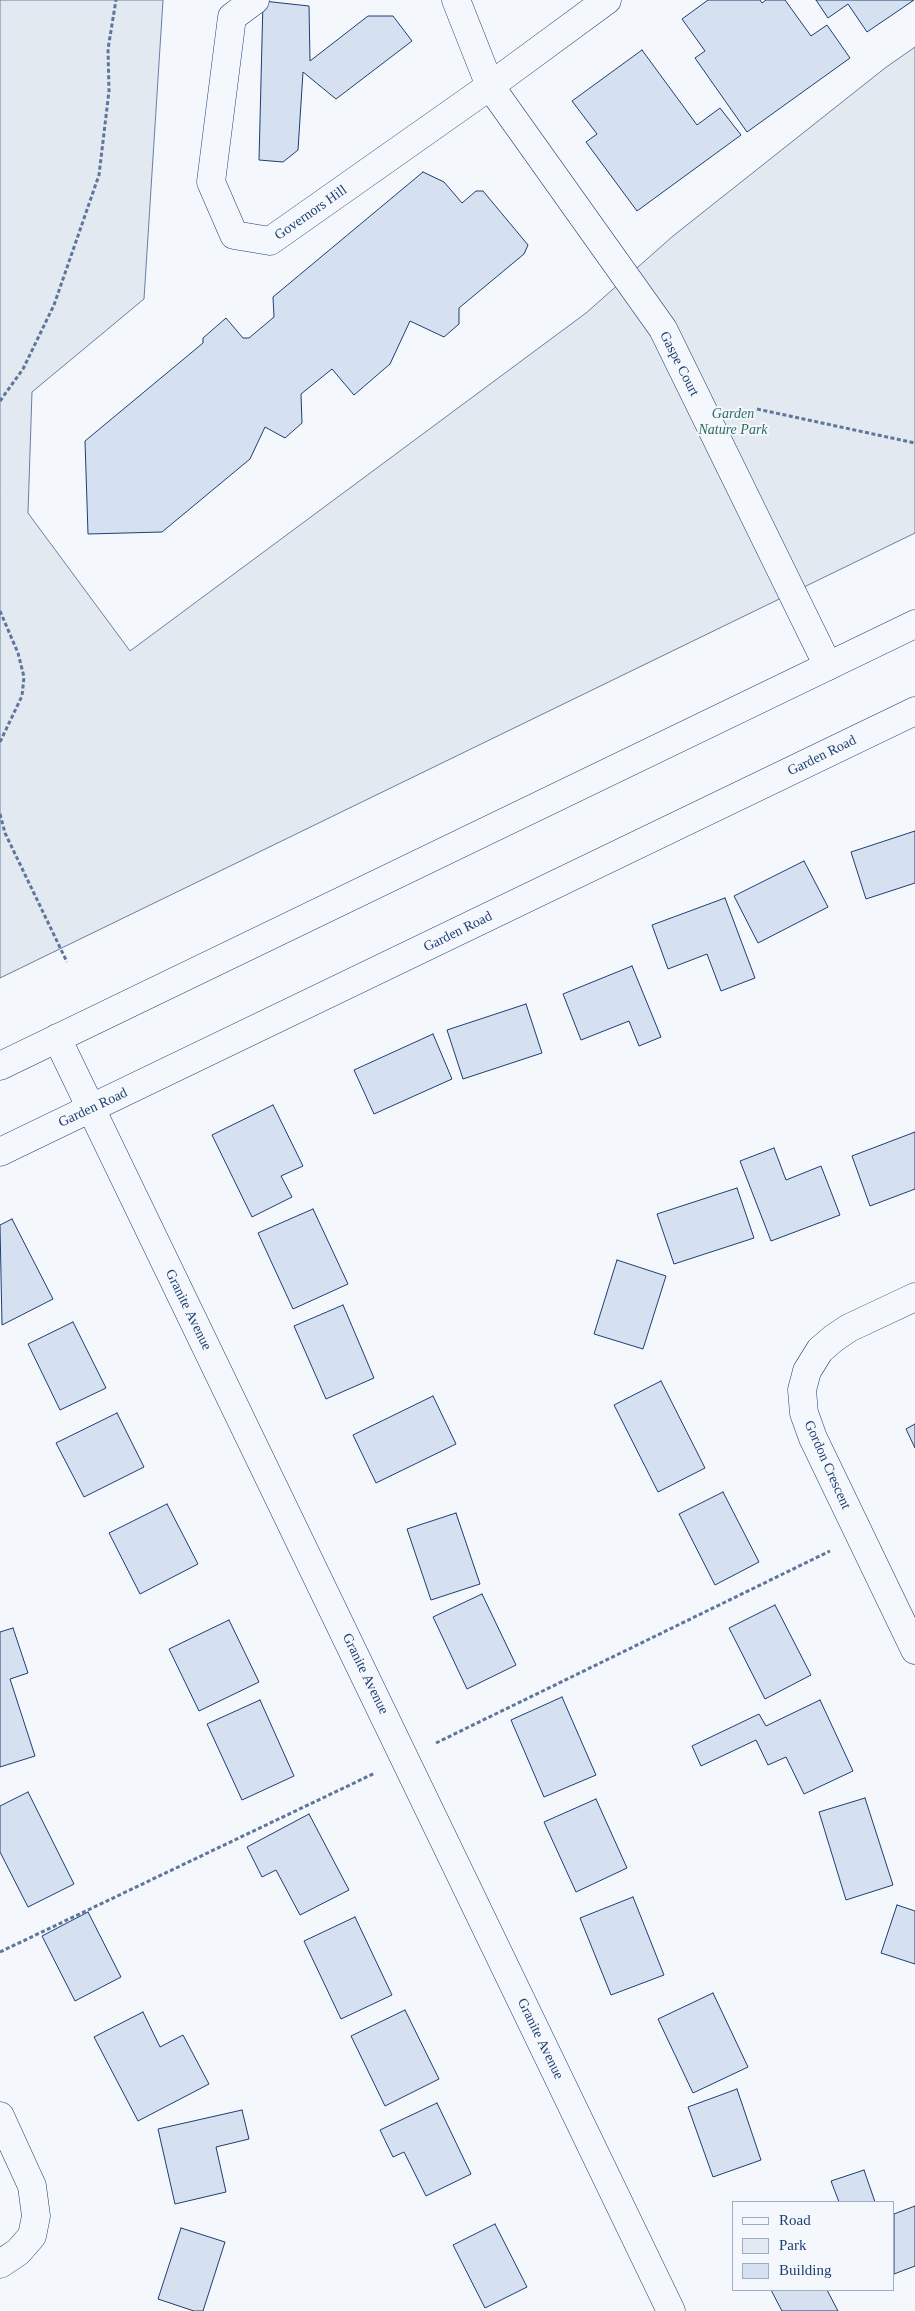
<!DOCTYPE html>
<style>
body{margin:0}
#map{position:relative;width:915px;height:2311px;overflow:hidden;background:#f4f7fb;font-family:"Times New Roman",serif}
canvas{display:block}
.legend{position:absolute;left:732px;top:2201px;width:162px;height:90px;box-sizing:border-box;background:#f4f7fb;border:1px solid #9eadc5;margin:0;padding:6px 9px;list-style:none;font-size:15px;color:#1d3f73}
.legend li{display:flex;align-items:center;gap:10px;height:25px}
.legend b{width:25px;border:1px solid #9eadc5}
</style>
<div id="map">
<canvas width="915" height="2311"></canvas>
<ul class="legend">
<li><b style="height:6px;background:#f4f7fb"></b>Road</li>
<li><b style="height:14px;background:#e3e9f0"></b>Park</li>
<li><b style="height:14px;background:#d5e0f0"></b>Building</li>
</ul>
</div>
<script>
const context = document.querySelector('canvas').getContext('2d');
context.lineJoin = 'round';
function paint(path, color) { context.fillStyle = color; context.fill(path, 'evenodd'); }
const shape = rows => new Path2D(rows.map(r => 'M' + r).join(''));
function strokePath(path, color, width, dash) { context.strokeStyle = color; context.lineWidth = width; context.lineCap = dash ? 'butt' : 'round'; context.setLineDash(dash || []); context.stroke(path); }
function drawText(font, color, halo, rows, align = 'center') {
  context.font = font + ' "Times New Roman",serif'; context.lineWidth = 4; context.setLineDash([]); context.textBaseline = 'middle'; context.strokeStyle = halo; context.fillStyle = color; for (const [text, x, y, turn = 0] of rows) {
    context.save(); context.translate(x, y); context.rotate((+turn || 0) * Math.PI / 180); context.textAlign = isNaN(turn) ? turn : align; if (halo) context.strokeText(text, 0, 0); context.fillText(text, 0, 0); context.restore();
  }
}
const green = shape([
 [0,0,163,0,144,299,32,392,28,513,130,651,586,313,673,236,885,68,915,47,915,533,0,978,0,0]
]);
paint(green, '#e3e9f0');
strokePath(green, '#687fa3', 1);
const building = shape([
 [708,0,760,0,762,3,766,0,785,0,811,36,827,25,850,58,747,132,695,58,705,51,682,19,708,0],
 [816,0,914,0,867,32,848,4,828,18,816,0],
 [263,1,309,6,310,61,368,16,393,16,412,41,336,99,303,72,298,150,283,162,259,160,263,1],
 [642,50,697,125,720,108,741,135,637,211,586,142,597,134,572,101,642,50],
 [423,172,444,182,462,203,476,191,483,191,528,245,524,254,459,308,459,324,444,337,410,321,390,364,354,395,332,369,301,394,302,423,285,438,265,427,250,459,162,532,88,534,85,441,203,343,203,338,226,318,243,338,249,338,274,317,273,297,423,172],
 [915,831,915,883,866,899,851,852,915,831],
 [804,861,828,907,758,943,734,896,804,861],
 [725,898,755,978,721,991,707,954,668,969,652,925,725,898],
 [632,966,661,1037,639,1046,629,1021,581,1040,563,994,632,966],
 [526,1004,542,1053,463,1079,447,1030,526,1004],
 [433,1034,452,1079,374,1114,354,1070,433,1034],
 [273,1105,303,1166,281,1176,292,1197,252,1217,212,1135,273,1105],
 [915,1132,915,1189,870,1206,852,1156,915,1132],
 [774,1148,786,1180,821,1166,840,1215,771,1241,740,1161,774,1148],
 [737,1188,754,1238,674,1264,657,1214,737,1188],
 [313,1209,348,1284,293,1309,258,1233,313,1209],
 [12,1219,53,1299,2,1325,0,1225,12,1219],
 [617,1260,666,1276,643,1349,594,1334,617,1260],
 [343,1305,374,1378,326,1399,294,1326,343,1305],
 [73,1322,106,1388,60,1410,28,1344,73,1322],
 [661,1381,705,1468,658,1492,614,1405,661,1381],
 [433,1396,456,1444,376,1483,353,1435,433,1396],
 [117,1413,144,1467,84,1497,56,1443,117,1413],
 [915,1424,915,1448,906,1429,915,1424],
 [723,1492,759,1562,715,1585,679,1514,723,1492],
 [167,1504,198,1564,140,1594,109,1533,167,1504],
 [456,1513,480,1584,431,1600,407,1529,456,1513],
 [482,1594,516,1665,467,1689,433,1617,482,1594],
 [775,1605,811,1675,765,1699,729,1628,775,1605],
 [229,1620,259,1682,199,1711,169,1649,229,1620],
 [13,1628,28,1673,10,1679,35,1756,0,1767,0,1632,13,1628],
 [562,1697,596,1775,544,1797,511,1720,562,1697],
 [260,1700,294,1776,242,1800,207,1724,260,1700],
 [820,1700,853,1771,804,1794,786,1757,768,1765,756,1740,701,1766,692,1746,759,1714,766,1726,820,1700],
 [28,1792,74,1884,28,1907,0,1852,0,1806,28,1792],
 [865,1798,893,1885,846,1900,819,1812,865,1798],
 [596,1799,627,1868,576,1892,544,1822,596,1799],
 [309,1814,349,1890,300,1915,276,1870,262,1877,247,1847,309,1814],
 [633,1897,664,1975,611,1995,580,1918,633,1897],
 [897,1905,915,1911,915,1964,881,1953,897,1905],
 [88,1912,121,1977,75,2001,42,1936,88,1912],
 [355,1917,392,1995,341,2019,304,1941,355,1917],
 [713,1993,748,2067,693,2093,658,2019,713,1993],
 [405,2010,439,2079,385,2106,351,2036,405,2010],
 [143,2012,160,2047,183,2035,209,2084,138,2121,94,2037,143,2012],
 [737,2089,761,2160,713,2177,688,2107,737,2089],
 [437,2103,471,2174,426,2196,404,2152,393,2157,380,2130,437,2103],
 [242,2110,249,2139,216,2147,226,2192,175,2204,158,2129,242,2110],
 [864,2170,875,2202,839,2202,831,2181,864,2170],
 [915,2206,915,2266,894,2274,894,2214,915,2206],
 [495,2224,527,2287,485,2308,453,2245,495,2224],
 [181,2228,225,2242,203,2311,194,2311,158,2299,181,2228],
 [771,2290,827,2290,838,2311,782,2311,771,2290]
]);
paint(building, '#d5e0f0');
strokePath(building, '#1d3f73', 1);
const minor = shape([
 [255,0,232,17,211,182,234,235,270,241,490,86,607,0],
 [456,0,490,86,663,329,828,666],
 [0,1152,915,711],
 [915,1297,849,1328,834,1338,820,1350,807,1371,802,1390,804,1413,813,1438,915,1650],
 [0,2116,32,2186,36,2216,32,2236,18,2252,0,2264]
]);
const tertiary = shape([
 [57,1038,671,2311],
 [0,1066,915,624]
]);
strokePath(minor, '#1d3f73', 29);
strokePath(tertiary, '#1d3f73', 29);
strokePath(shape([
 [0,401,23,369,54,305,99,175,109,91,108,49,116,0],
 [757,409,915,443],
 [0,611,18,653,24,677,22,696,0,742],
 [0,814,5,833,67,962],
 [436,1743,830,1551],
 [0,1952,375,1773]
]), '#5e769c', 3, [4, 2.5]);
strokePath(minor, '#f4f7fb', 28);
strokePath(tertiary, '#f4f7fb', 28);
drawText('14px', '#1d3f73', '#f4f7fb', [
 ["Governors Hill",311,213,-35],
 ["Gaspe Court",679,364,63],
 ["Garden Road",822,756,-26],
 ["Garden Road",458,932,-26],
 ["Garden Road",93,1108,-25],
 ["Granite Avenue",188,1310,64],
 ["Gordon Crescent",827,1465,66],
 ["Granite Avenue",365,1674,64],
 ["Granite Avenue",540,2039,64]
]);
drawText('italic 14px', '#2c6c60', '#f4f7fb', [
 ["Garden",733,414],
 ["Nature Park",733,430]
]);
</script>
